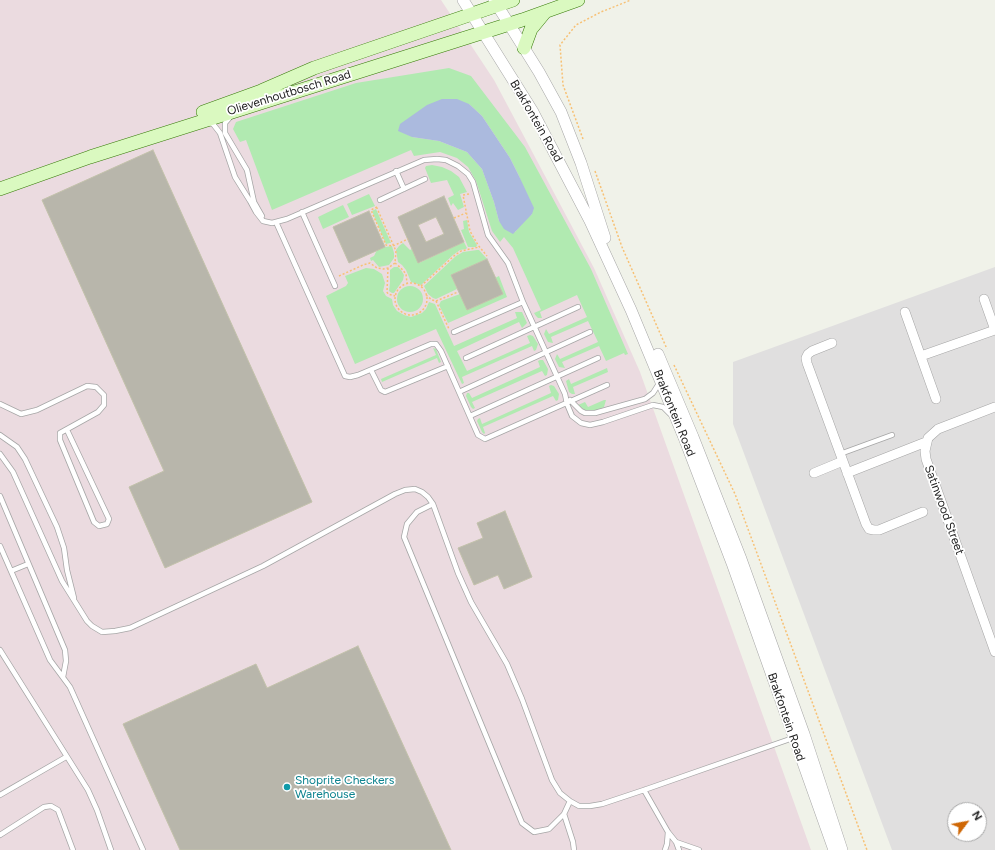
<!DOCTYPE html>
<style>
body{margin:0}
#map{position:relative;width:995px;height:850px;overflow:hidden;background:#f0f2e9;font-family:Figtree,sans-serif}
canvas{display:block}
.north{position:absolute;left:947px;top:802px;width:40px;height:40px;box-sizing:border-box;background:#fff;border:1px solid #a7a7a7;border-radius:50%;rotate:58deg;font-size:11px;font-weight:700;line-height:16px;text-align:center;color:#222}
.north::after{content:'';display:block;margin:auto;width:14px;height:18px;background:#cf6705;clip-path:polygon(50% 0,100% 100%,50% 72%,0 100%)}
</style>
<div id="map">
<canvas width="995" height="850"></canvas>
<div class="north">N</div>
</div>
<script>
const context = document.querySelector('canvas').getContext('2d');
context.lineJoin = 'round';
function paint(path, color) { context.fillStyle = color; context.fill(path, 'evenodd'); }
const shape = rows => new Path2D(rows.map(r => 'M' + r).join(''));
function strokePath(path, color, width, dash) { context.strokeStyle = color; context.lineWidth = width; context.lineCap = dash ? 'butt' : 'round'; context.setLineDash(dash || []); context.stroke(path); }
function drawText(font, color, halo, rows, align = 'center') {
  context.font = font + ' Figtree,sans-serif'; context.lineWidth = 3.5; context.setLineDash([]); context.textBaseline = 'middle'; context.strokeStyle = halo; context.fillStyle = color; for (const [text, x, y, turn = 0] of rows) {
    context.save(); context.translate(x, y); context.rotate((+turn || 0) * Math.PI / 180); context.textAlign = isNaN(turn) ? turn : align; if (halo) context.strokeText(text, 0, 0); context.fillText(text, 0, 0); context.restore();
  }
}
paint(shape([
 [995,267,995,850,892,850,733,424,733,362],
 [955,810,979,810,979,834,955,834]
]), '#e0dfdf');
paint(shape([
 [0,0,441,0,494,80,594,268,640,372,811,850,0,850]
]), '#ebdbe0');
paint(shape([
 [449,68,471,76,525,147,591,269,628,354,625,355,624,353,606,361,599,346,562,362,565,368,559,367,555,359,557,354,560,359,598,342,588,321,551,337,553,343,548,342,544,334,546,329,549,334,587,317,577,295,540,312,542,318,538,318,536,316,534,313,541,310,513,248,504,237,500,242,492,231,476,181,468,167,457,158,440,152,414,156,411,150,272,210,246,140,240,142,233,129,236,122,356,83],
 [469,104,482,116,510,158,519,176,532,214,526,219,515,232,499,221,494,202,482,169,467,152,439,141,412,137],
 [432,165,442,167,451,171,459,177,467,192,460,194,464,207,458,210,453,203,451,206,448,198,454,195,447,180,431,183,425,168,426,166],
 [369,194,375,206,352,215,347,204],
 [343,205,349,217,323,229,318,217],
 [376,209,391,243,390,243,386,244,372,211],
 [467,220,469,232,477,245,476,247,468,247,461,230,464,229,463,221],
 [464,242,467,248,466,249,460,250,453,255,421,285,411,282,406,270,402,265,398,262,396,250,399,246,403,243,410,250,412,249,419,263],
 [392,246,394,253,394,258,389,265,379,267,373,260,371,261,370,258,374,256,377,250,385,247],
 [477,250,479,250,487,259,451,275,457,289,436,299,433,298,428,294,424,286,456,256,463,252],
 [394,267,398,267,401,270,404,275,403,280,394,293,392,293,389,291,390,283,390,270],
 [366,268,374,269,382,274,385,283,383,291,386,296,392,299,393,305,397,311,404,315,411,317,422,313,426,309,429,302,435,304,454,346,517,318,515,312,522,312,527,323,522,328,519,322,457,351,467,371,530,343,527,336,530,335,533,336,538,344,536,350,534,351,532,346,462,377,464,383,462,384,436,329,355,364,326,296,346,286,348,283,345,276],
 [499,276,507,297,448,323,439,305,441,301,460,294,467,310,503,294,495,278],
 '397 299a13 13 0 1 1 26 0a13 13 0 1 1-26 0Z',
 [433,348,436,349,441,362,439,363,437,358,382,382,381,379,436,355],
 [540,360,543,360,548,369,547,375,545,376,542,371,472,402,475,408,473,409,471,407,466,396,467,393,469,393,472,398,540,367,538,361],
 [607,368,608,372,573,387,575,394,572,394,569,392,566,381,569,379,571,384],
 [551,385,554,386,559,394,558,400,556,401,553,396,483,427,485,433,484,434,482,432,477,421,478,419,480,418,482,424,551,393,549,386],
 [604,400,606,400,604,407,595,411,585,410,578,405,585,402,588,407]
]), '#b1eab1');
paint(shape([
 [442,99,457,99,469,104,482,116,510,158,519,176,534,208,532,214,513,234,504,229,499,221,494,202,482,169,467,152,439,141,412,137,398,131,400,124,427,105]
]), '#abbade');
const building = shape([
 [153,150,312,502,165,568,129,487,164,471,42,200,153,150],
 [444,196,464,242,418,263,398,217,444,196],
 [436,217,444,234,426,242,418,225,436,217],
 [369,211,385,247,349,263,333,227,369,211],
 [487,259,503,294,467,310,451,275,487,259],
 [505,511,532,577,504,589,498,575,474,585,458,548,483,538,477,523,505,511],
 [358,646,451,850,180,850,123,724,256,664,267,688,358,646]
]);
paint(building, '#b8b6ab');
strokePath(building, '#c3c2ab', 1);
const service = shape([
 [231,116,225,123,225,133,247,170,254,202,262,216],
 [210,123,213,124,220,133,235,177,250,201,256,212,263,221,272,223,287,219,424,160,437,159,446,160,458,166,468,174,473,182,488,235,508,263,523,302,565,394,567,404,572,416,581,423,590,425,603,422,653,405,663,407,670,414],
 [396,171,404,189],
 [380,200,425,179],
 [302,212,335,286],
 [276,222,345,376,350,377,358,375,431,344,436,344,441,351,478,435,485,439,607,385],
 [454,332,523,302],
 [466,358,578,307],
 [371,370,381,390,385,392,448,366],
 [459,392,590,332],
 [570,400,581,411,585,413,595,413,645,399,653,393,660,382],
 [0,404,21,414,37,410,87,386,96,387,104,395,104,405,98,412,60,433,60,440,94,522,99,526,107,524,109,519,67,430],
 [470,416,598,358],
 [0,435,17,447,25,459,57,527,64,548,67,570,74,598],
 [0,454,13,472,62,581,87,621,92,626,102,632,115,631,130,628,263,566,395,494,405,490,415,489,422,492,428,497,433,504,458,573,471,602,507,664,522,699,552,780,560,793,570,801,579,806,590,806,602,804,644,790,793,738],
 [840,454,892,435],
 [0,496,65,650,66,661,63,677],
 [433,504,417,512,407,524,404,537,522,823,534,832,549,829,564,814,570,801],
 [0,546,50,660,70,687,143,850],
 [11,571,28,564],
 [0,650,88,790,97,810,111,850],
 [644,790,668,832,676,842,699,850],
 [0,795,66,757],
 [564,814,573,842,574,850],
 [0,835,44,807,51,806,58,810,73,850],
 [676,842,679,850],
 [665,850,667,844,668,832]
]);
const minor = shape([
 [984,299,995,330],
 [905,312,936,399],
 [832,343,812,351,808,354,806,358,807,363,866,524,869,529,874,530,879,530,923,512],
 [921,356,995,330],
 [995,407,938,429,928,438,925,451,926,459,995,652],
 [814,473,843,461],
 [847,473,926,442]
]);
const tertiary = shape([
 [463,0,533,112,590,221,631,310,685,440,732,563,834,850],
 [494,0,539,72,561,112,581,163,605,238],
 [658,354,693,437,741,559,804,734,842,850]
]);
const secondary = shape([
 [524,48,531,29,545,12],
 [203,112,261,91,314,68,513,0],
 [0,189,90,157,522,20,578,0]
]);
strokePath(service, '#a6a6a6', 6);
strokePath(minor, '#a6a6a6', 10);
strokePath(tertiary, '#a6a6a6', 12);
strokePath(secondary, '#367a08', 14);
strokePath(shape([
 [583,139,563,85,560,45,576,25,601,12,631,0],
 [595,171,622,247,667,349],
 [469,194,463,195,470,231,478,245,487,256],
 [377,207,371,210,386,245,393,246,408,239],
 [454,218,466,213],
 [395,263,401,268,406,274,407,283],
 [388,268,387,292,388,294,395,296],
 [339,276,363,265,370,263,377,268,383,269,388,268,395,263,396,251,376,206],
 '395 299a16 16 0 1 1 32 0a16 16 0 1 1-32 0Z',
 [421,286,455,255,461,251,479,247],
 [426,295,432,300,436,301,458,292],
 [436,301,449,329],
 [674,365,735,494,867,850]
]), '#f7c175', 1.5, [2, 2]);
strokePath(service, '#fff', 4.5);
strokePath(minor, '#fff', 9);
strokePath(tertiary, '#fff', 11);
strokePath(secondary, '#daf9c0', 13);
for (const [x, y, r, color] of [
 [287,787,4,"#0f9aa8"]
]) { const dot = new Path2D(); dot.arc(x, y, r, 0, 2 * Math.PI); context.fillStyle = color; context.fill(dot); strokePath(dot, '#fff', 1.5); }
drawText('12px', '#222', '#fff', [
 ["Olievenhoutbosch Road",289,93,-17],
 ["Brakfontein Road",536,121,60],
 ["Brakfontein Road",674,413,68],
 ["Satinwood Street",944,510,70],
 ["Brakfontein Road",786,717,71]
]);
drawText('12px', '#0d838f', '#fff', [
 ["Shoprite Checkers",295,780],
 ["Warehouse",295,794]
], 'left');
</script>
